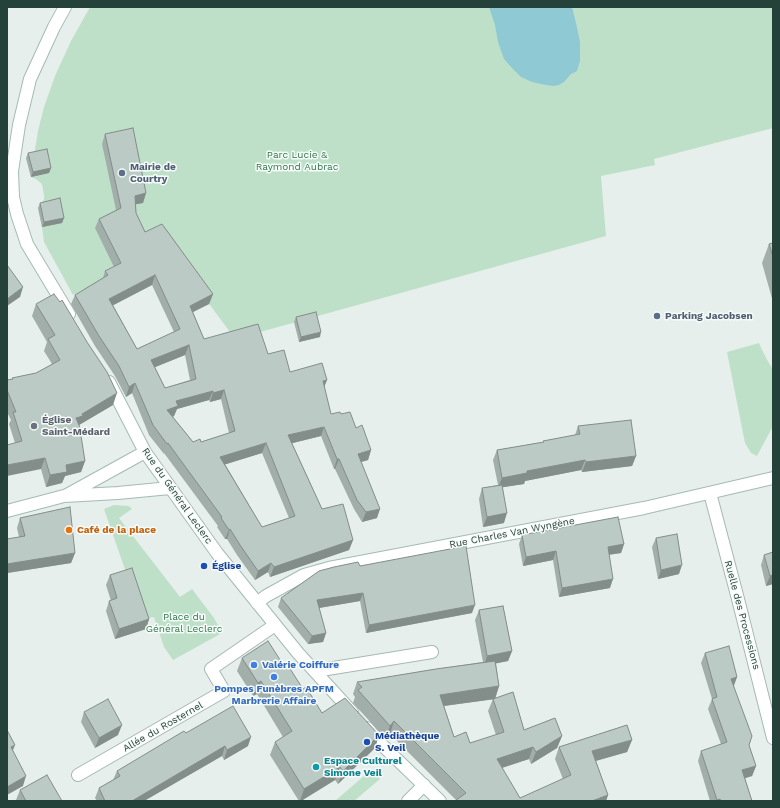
<!DOCTYPE html>
<meta charset="utf-8">
<style>
body{margin:0}
#map{position:relative;width:780px;height:808px;overflow:hidden;background:#e6efeb;font-family:"Work Sans",sans-serif}
canvas{display:block}
.frame{position:absolute;inset:0;border:8px solid #24423a;pointer-events:none}
</style>
<div id="map">
<canvas width="780" height="808"></canvas>
<div class="frame"></div>
</div>
<script>
const context = document.querySelector('canvas').getContext('2d');
context.lineJoin = 'round';
function paint(path, color) { context.fillStyle = color; context.fill(path, 'evenodd'); }
const shape = rows => new Path2D(rows.map(r => 'M' + r).join(''));
function strokePath(path, color, width, dash) { context.strokeStyle = color; context.lineWidth = width; context.lineCap = dash ? 'butt' : 'round'; context.setLineDash(dash || []); context.stroke(path); }
function drawText(font, color, halo, rows, align = 'center') {
  context.font = font + ' "Work Sans",sans-serif'; context.lineWidth = 3; context.setLineDash([]); context.textBaseline = 'middle'; context.strokeStyle = halo; context.fillStyle = color; for (const [text, x, y, turn = 0] of rows) {
    context.save(); context.translate(x, y); context.rotate((+turn || 0) * Math.PI / 180); context.textAlign = isNaN(turn) ? turn : align; if (halo) context.strokeText(text, 0, 0); context.fillText(text, 0, 0); context.restore();
  }
}
paint(shape([
 [90,7,773,7,773,128,654,159,655,165,601,176,606,236,235,339,168,248,73,295,44,242,42,227,38,208,42,203,44,199,44,195,42,184,36,179,31,177,26,158,34,156,38,131,44,107,55,76,71,41],
 [759,343,762,350,770,365,773,369,773,426,757,456,751,453,745,443,727,352],
 [114,505,128,506,130,507,132,509,119,518,180,597,192,589,214,618,222,633,173,660,164,647,154,617,149,618,128,578,104,509],
 [372,769,380,779,354,801,335,801]
]), '#bfe0c8');
paint(shape([
 [489,7,572,7,577,27,580,42,580,61,577,71,571,74,564,82,559,85,553,86,541,84,532,82,521,77,511,67,504,59,498,42,495,25]
]), '#8ec9d4');
const street = shape([
 [710,493,738,599,773,738],
 [315,671,432,652],
 [78,775,224,691,211,669,275,625],
 [408,801,424,785]
]);
const secondary = shape([
 [65,7,54,27,30,79,19,125,12,171,13,197,17,214,27,244,69,314],
 [109,382,145,452,217,553,298,653,352,712],
 [67,495,145,452],
 [7,511,64,496,118,493,170,488],
 [257,603,266,596,304,575,329,568,644,508,773,478],
 [367,728,380,743,440,801]
]);
strokePath(street, '#a8b8b2', 14);
strokePath(secondary, '#a4bbb3', 14);
strokePath(street, '#fff', 12);
strokePath(secondary, '#fff', 12);
paint(shape([
 [105,134,146,193,143,203,136,204,136,213,145,232,213,294,209,304,193,312,204,339,268,354,290,372,327,380,324,387,331,414,341,414,356,428,371,450,368,460,361,462,377,518,362,522,354,509,335,469,334,469,321,436,292,443,322,509,353,540,349,550,270,577,268,572,255,580,237,555,227,539,225,539,217,527,218,526,164,453,164,454,149,435,132,393,126,397,115,376,95,346,71,304,75,295,103,278,105,271,114,267,95,228,99,219,116,210,102,144],
 [152,285,174,332,137,349,113,305],
 [185,355,190,380,165,388,155,367],
 [221,399,229,433,201,442,193,442,173,417,174,416,177,409,209,400,210,402],
 [262,453,289,518,262,527,225,464],
 [28,153,51,168,49,173,31,177,26,158],
 [40,203,64,218,62,223,42,227,38,208],
 [773,243,773,302,762,263,769,244],
 [36,304,113,405,79,425,81,440,85,461,81,472,65,476,62,483,46,487,41,469,15,443,9,424,11,420,7,412,7,380,12,379,12,378,36,373,52,364,44,351,47,342,32,316],
 [296,317,320,337,299,342,294,322],
 [578,426,636,456,632,466,582,472,581,470,525,481,524,484,503,487,504,523,483,527,479,499,482,488,498,485,493,460,497,450,543,442,543,441,575,435],
 [20,518,75,553,71,563,7,573,7,539,19,537,17,528],
 [522,535,624,544,621,553,609,555,610,588,559,597,553,560,523,566,519,544],
 [656,538,679,574,658,579,652,547],
 [773,552,773,584,766,586,761,565,764,555],
 [360,566,472,613,366,633,360,601,319,608,326,633,323,642,308,644,278,607,281,598],
 [110,575,149,619,146,629,115,639,106,611,109,601,111,601,106,585],
 [503,606,512,651,508,661,496,663,499,686,495,699,444,706,454,737,466,732,470,743,496,735,488,711,493,699,513,692,524,730,555,718,562,736,557,748,531,764,529,759,502,768,520,798,563,779,555,759,559,747,627,725,632,740,627,752,596,761,608,795,606,801,455,801,456,800,390,734,385,738,353,703,355,697,353,694,357,682,436,669,483,662,475,620,479,610],
 [705,653,737,677,734,686,749,745,756,766,752,776,745,778,752,801,710,801,698,761,701,751,721,744,708,709,712,699,701,663],
 [242,658,284,666,322,713,379,735,375,748,338,784,335,780,301,801,299,801,270,755,275,742,283,737,257,694,253,696,237,671],
 [84,712,118,735,95,748,81,722],
 [186,733,248,746,224,760,222,756,144,801,97,801,95,798,99,788,113,780,117,771],
 [20,790,62,801,17,801,16,800]
]), '#a1aea9');
paint(shape([
 [51,168,49,173,31,177,33,172],
 [146,193,143,203,132,205,135,196],
 [64,218,62,223,42,227,44,222],
 [155,275,152,285,106,309,109,299],
 [23,287,20,297,7,306,7,299],
 [213,294,209,304,187,315,190,306],
 [321,332,320,337,299,342,301,337],
 [189,345,185,355,148,370,151,360],
 [327,380,323,390,323,381],
 [135,383,132,393,126,397,129,387],
 [224,390,221,399,210,402,213,393],
 [213,391,209,400,177,409,174,416,164,419,167,410,176,401],
 [117,393,113,405,79,425,79,427,76,418],
 [324,427,321,436,285,445,288,435],
 [266,443,262,453,217,467,220,457],
 [371,450,368,460,354,464,358,454],
 [636,456,632,466,582,472,586,462],
 [45,458,41,469,7,476,7,465],
 [337,459,339,459,335,469,334,469],
 [585,460,581,470,525,481,524,484,498,488,502,478,527,471],
 [85,461,81,472,65,476,62,483,46,487,50,475,66,465],
 [380,509,377,518,362,522,366,512],
 [507,513,504,523,483,527,487,517],
 [230,529,227,539,225,539,229,530],
 [353,540,349,550,270,577,274,567],
 [624,544,621,553,605,555,608,547],
 [556,551,553,560,523,566,526,557],
 [75,553,71,563,7,573,7,564],
 [271,563,268,572,255,580,258,571],
 [682,565,679,574,658,579,661,570],
 [773,575,773,584,766,586,770,576],
 [613,579,610,588,559,597,562,588],
 [363,593,360,601,313,609,317,600],
 [475,605,472,613,366,633,369,625],
 [149,619,146,629,115,639,119,629],
 [326,633,323,642,308,644,312,636],
 [512,651,508,661,484,666,487,656],
 [737,677,733,687,731,679],
 [261,681,257,694,253,696,258,683],
 [499,686,495,699,436,707,440,695],
 [394,721,390,734,385,738,390,726],
 [122,725,118,735,95,748,99,738],
 [379,735,375,748,338,784,343,771],
 [562,736,557,748,531,764,536,752],
 [251,737,248,746,224,760,227,750],
 [632,740,627,752,588,763,592,751],
 [15,745,11,755,11,747],
 [225,746,222,756,144,801,132,801],
 [533,747,529,759,492,771,497,759],
 [756,766,752,776,739,780,742,770],
 [340,767,335,780,301,801,300,801,304,789],
 [26,776,23,786,7,795,7,787],
 [608,795,606,801,592,801]
]), '#838d89');
const building = shape([
 [133,128,146,193,135,196,136,213,145,232,162,224,213,294,190,306,204,339,258,324,268,354,284,350,290,372,322,363,327,380,323,381,331,414,340,412,341,414,350,412,356,428,362,425,371,450,358,454,380,509,366,512,357,500,339,459,337,459,324,427,288,435,322,509,343,504,353,540,274,567,271,563,258,571,240,545,230,529,229,530,221,518,222,517,168,443,167,444,153,425,135,383,129,387,119,366,99,336,75,295,108,275,105,271,121,263,99,219,121,208,105,134,133,128],
 [155,275,180,329,137,349,109,299,155,275],
 [189,345,196,379,165,388,151,360,189,345],
 [224,390,235,431,201,442,200,439,193,442,167,410,178,406,176,401,213,391,213,393,224,390],
 [266,443,295,516,262,527,220,457,266,443],
 [47,149,51,168,33,172,28,153,47,149],
 [60,198,64,218,44,222,40,203,60,198],
 [773,243,773,257,769,244,773,243],
 [7,265,23,287,7,299,7,265],
 [54,294,60,302,62,300,87,342,107,372,117,393,82,414,83,416,76,418,83,435,81,436,85,461,66,465,67,472,50,475,45,458,7,465,7,445,22,441,13,412,16,412,7,390,7,380,13,379,12,378,36,373,60,360,48,339,55,335,36,304,54,294],
 [316,312,321,332,301,337,296,317,316,312],
 [631,420,636,456,586,462,585,460,527,471,527,473,502,478,497,450,544,442,543,441,580,434,578,426,631,420],
 [502,485,507,513,487,517,482,488,502,485],
 [70,507,75,553,7,564,7,539,25,536,20,518,70,507],
 [618,517,624,544,608,547,613,579,562,588,556,551,526,557,522,535,618,517],
 [677,534,682,565,661,570,656,538,677,534],
 [466,546,475,605,369,625,363,593,317,600,326,633,312,636,281,598,319,571,334,567,358,562,360,566,466,546],
 [773,552,773,575,770,576,764,555,773,552],
 [132,568,149,619,119,629,109,601,117,598,110,575,132,568],
 [503,606,512,651,487,656,479,610,503,606],
 [268,641,284,666,287,664,303,689,306,687,322,713,345,698,379,735,343,771,340,767,304,789,275,742,292,731,261,681,258,683,242,658,268,641],
 [729,646,737,677,731,679,752,736,749,745,756,766,742,770,752,801,721,801,720,799,717,800,701,751,727,742,712,699,717,697,705,653,729,646],
 [495,661,499,686,440,695,454,737,466,732,470,743,504,732,493,699,513,692,524,730,555,718,562,736,536,752,533,747,497,759,520,798,571,775,559,747,627,725,632,740,592,751,608,795,592,801,455,801,466,793,394,721,390,726,358,690,362,687,357,682,436,669,495,661],
 [108,699,122,725,99,738,84,712,108,699],
 [233,706,251,737,227,750,225,746,132,801,105,801,99,788,120,776,117,771,184,731,186,733,233,706],
 [7,730,15,745,11,747,26,776,7,787,7,730],
 [47,775,62,801,26,801,20,790,47,775]
]);
paint(building, '#bbcac4');
strokePath(building, '#838d89', 1);
for (const [x, y, r, color] of [
 [122,173,4,"#5c6f8a"],
 [657,316,4,"#5c6f8a"],
 [34,426,4,"#6b7280"],
 [69,530,4,"#e8710a"],
 [204,566,4,"#1a4fb4"],
 [254,665,4,"#3f7fe0"],
 [274,677,4,"#3f7fe0"],
 [367,742,4,"#1a4fb4"],
 [316,767,4,"#0f9aa8"]
]) { const dot = new Path2D(); dot.arc(x, y, r, 0, 2 * Math.PI); context.fillStyle = color; context.fill(dot); strokePath(dot, '#f7fbf9', 1.5); }
drawText('10px', '#2d7a4b', '#f7fbf9', [
 ["Parc Lucie &",297,155],
 ["Raymond Aubrac",297,167],
 ["Place du",184,617],
 ["Général Leclerc",184,629]
]);
drawText('bold 10px', '#4e5e75', '#f7fbf9', [
 ["Mairie de",130,167],
 ["Courtry",130,179],
 ["Parking Jacobsen",665,316]
], 'left');
drawText('bold 10px', '#5b616d', '#f7fbf9', [
 ["Église",42,420],
 ["Saint-Médard",42,432]
], 'left');
drawText('10px', '#24423a', '#f7fbf9', [
 ["Rue du Général Leclerc",177,496,55],
 ["Rue Charles Van Wyngène",512,533,-11],
 ["Ruelle des Processions",742,615,75],
 ["Allée du Rosternel",163,727,-30]
]);
drawText('bold 10px', '#c56008', '#f7fbf9', [
 ["Café de la place",77,530]
], 'left');
drawText('bold 10px', '#164399', '#f7fbf9', [
 ["Église",212,566],
 ["Médiathèque",375,736],
 ["S. Veil",375,748]
], 'left');
drawText('bold 10px', '#366cbe', '#f7fbf9', [
 ["Valérie Coiffure",262,665],
 ["Pompes Funèbres APFM",274,689,"center"],
 ["Marbrerie Affaire",274,701,"center"]
], 'left');
drawText('bold 10px', '#0d838f', '#f7fbf9', [
 ["Espace Culturel",324,761],
 ["Simone Veil",324,773]
], 'left');
</script>
